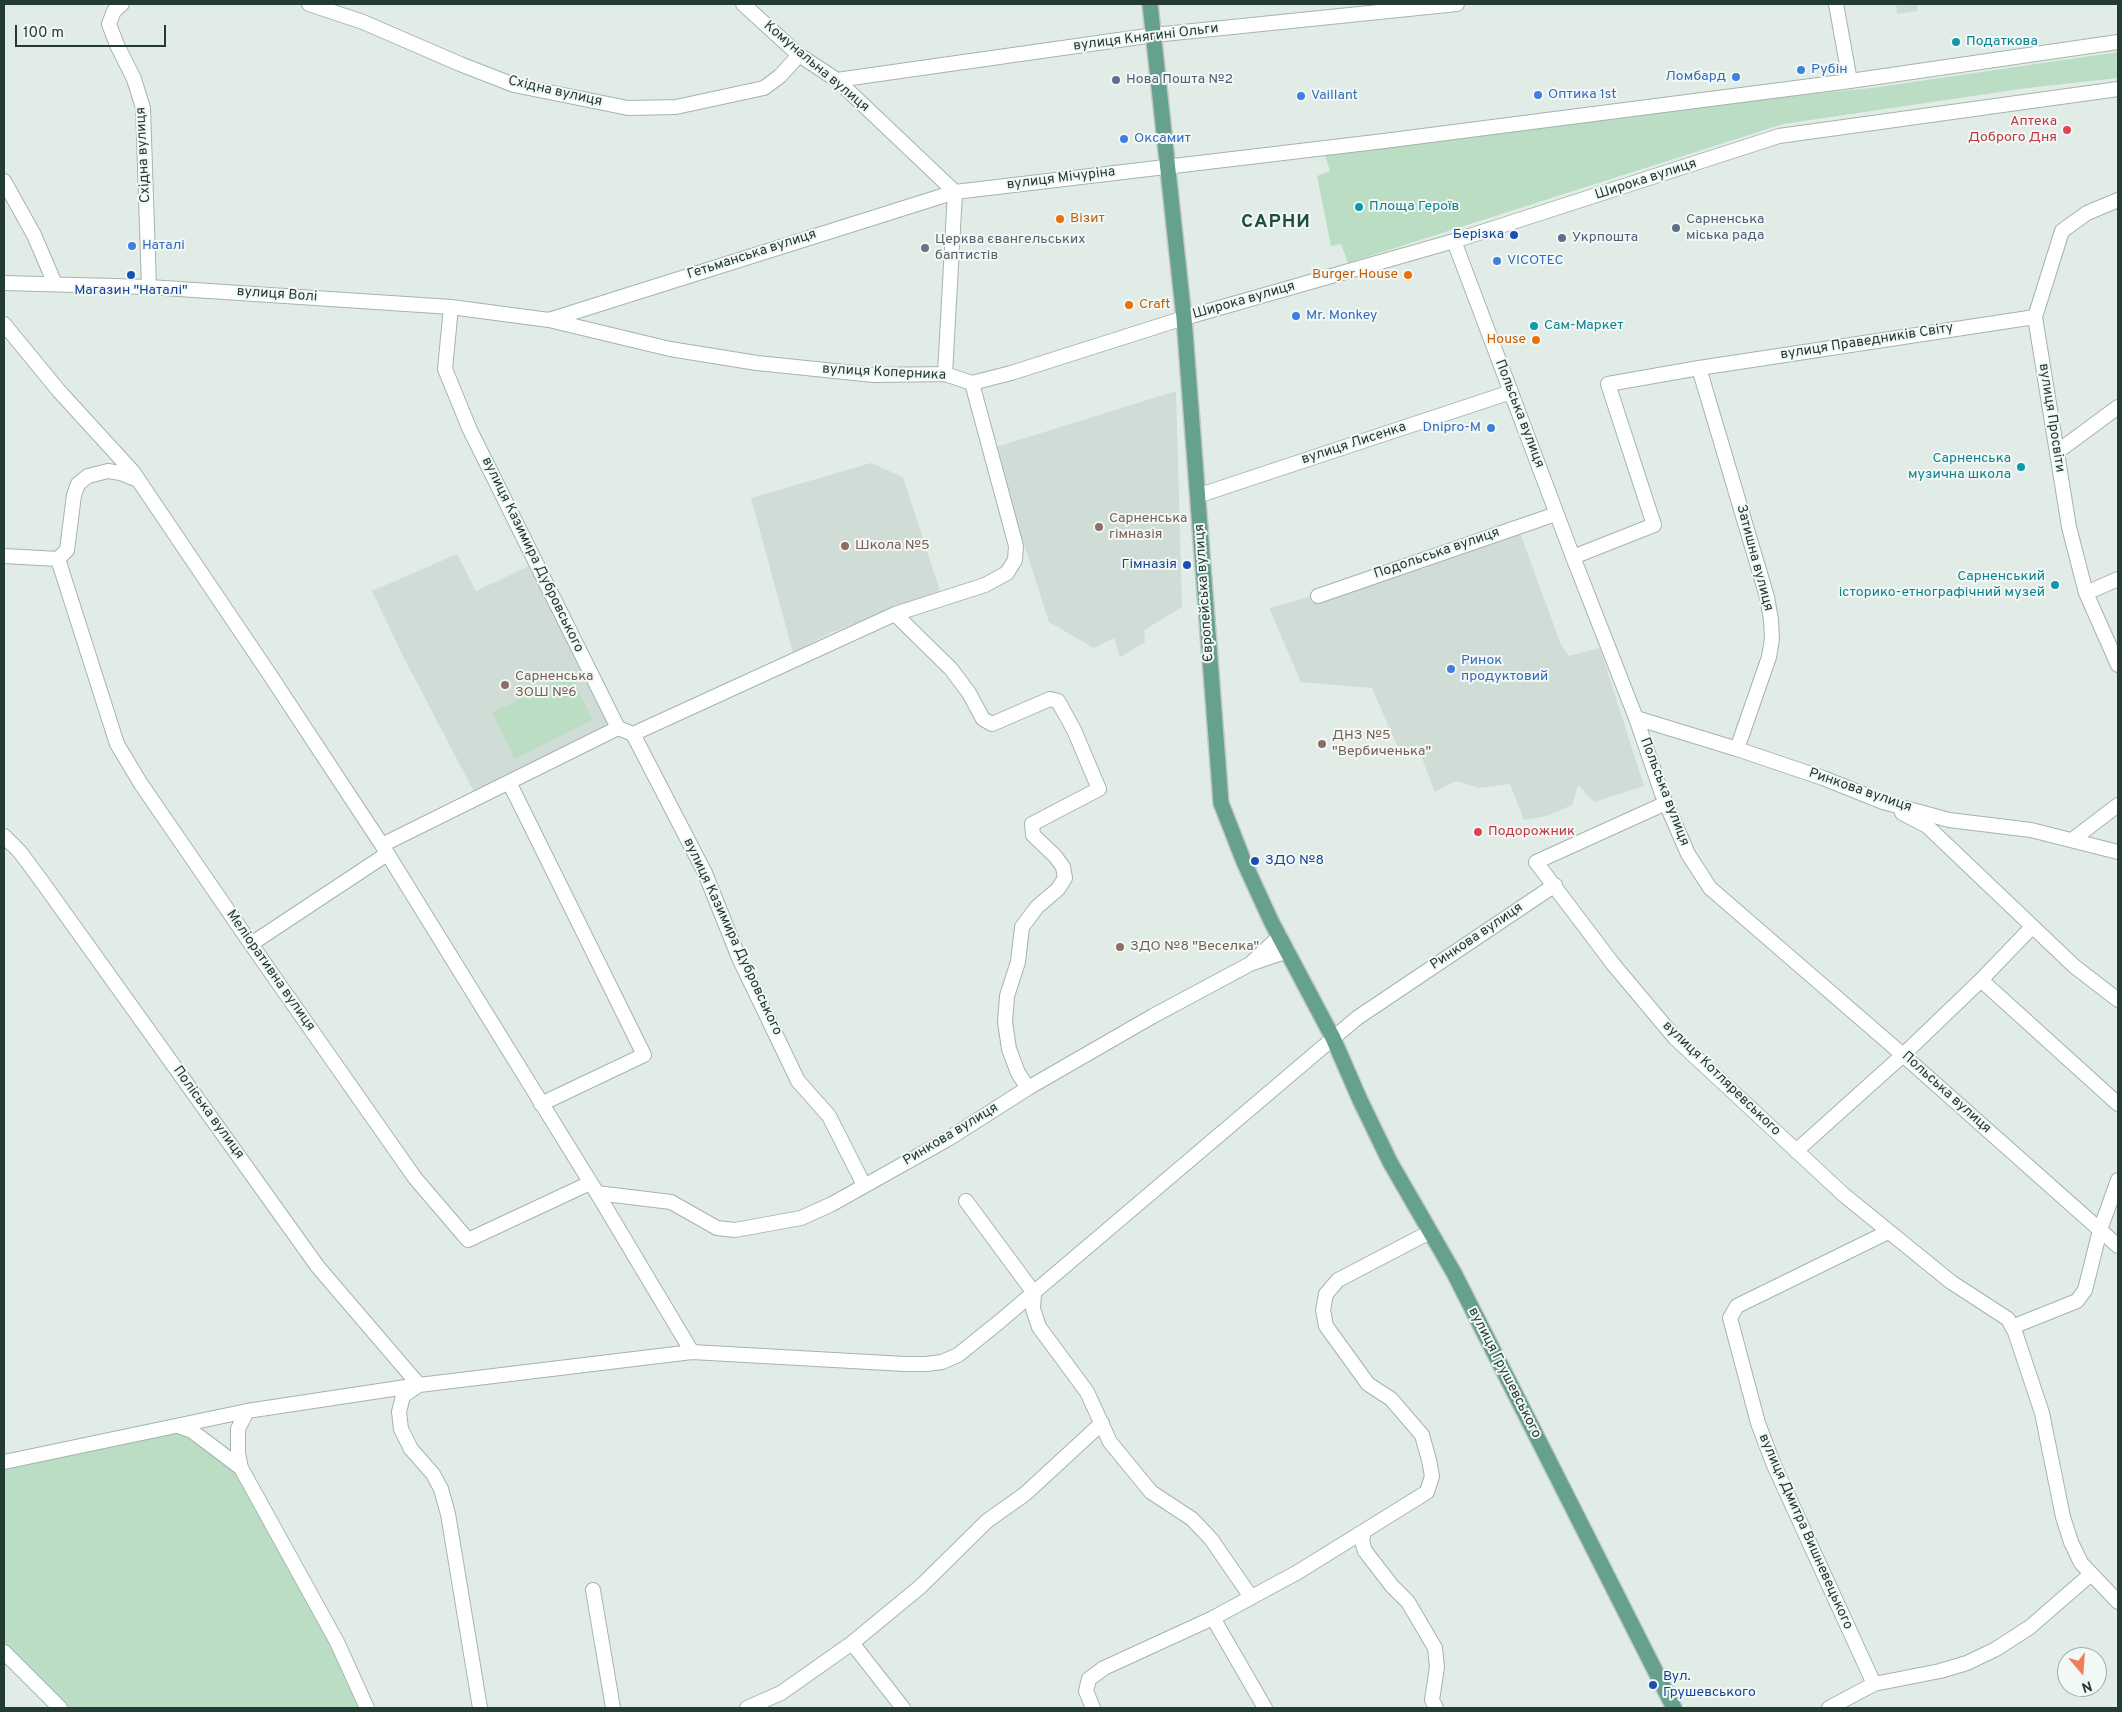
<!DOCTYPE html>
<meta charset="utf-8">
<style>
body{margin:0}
#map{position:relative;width:2122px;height:1712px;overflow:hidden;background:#e1ece7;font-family:Overpass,sans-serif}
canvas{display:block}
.frame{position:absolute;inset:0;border:5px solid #223c34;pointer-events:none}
.north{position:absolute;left:2057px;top:1647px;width:50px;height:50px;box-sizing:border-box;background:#f2f8f5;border:1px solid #9fada8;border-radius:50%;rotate:162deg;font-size:14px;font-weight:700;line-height:20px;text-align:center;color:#223c34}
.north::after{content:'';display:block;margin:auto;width:18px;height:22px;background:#f07c5b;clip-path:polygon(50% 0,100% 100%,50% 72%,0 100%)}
.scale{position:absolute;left:15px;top:25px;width:151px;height:22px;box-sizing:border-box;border:2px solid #223c34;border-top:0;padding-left:6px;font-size:15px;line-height:18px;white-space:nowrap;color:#223c34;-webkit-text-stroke:4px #f2f8f5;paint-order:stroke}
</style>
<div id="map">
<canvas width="2122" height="1712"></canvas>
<div class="frame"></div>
<div class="north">N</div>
<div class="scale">100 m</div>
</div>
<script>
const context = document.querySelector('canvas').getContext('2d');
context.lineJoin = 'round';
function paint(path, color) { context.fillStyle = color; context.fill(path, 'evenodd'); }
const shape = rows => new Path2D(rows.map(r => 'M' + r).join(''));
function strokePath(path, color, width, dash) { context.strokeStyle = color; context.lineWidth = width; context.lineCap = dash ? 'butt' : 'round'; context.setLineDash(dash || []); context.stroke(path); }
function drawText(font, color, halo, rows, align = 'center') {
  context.font = font + ' Overpass,sans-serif'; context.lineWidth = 4; context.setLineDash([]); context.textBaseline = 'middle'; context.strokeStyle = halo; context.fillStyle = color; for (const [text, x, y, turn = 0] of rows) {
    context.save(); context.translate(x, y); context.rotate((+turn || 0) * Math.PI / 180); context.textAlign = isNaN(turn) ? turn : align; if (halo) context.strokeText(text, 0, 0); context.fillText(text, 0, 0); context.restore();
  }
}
paint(shape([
 [1896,4,1917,4,1918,11,1897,14],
 [1176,391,1182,607,1144,630,1145,642,1120,657,1114,638,1094,648,1049,622,993,448],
 [871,463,903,477,941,594,832,632,793,653,751,498],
 [1520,533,1561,645,1569,656,1600,648,1644,786,1594,802,1578,785,1572,805,1547,816,1524,820,1510,784,1479,788,1456,781,1435,792,1417,745,1399,750,1372,688,1301,682,1269,608,1334,590,1392,569,1424,569,1441,559],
 [457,554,476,591,531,565,608,718,606,725,474,792,401,652,372,591]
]), '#d0dcd6');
paint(shape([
 [2118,52,2118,78,2027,88,1783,124,1348,263,1341,244,1331,246,1317,176,1330,171,1324,152,1732,101,1872,88],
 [570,674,593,720,515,759,492,713],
 [178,1426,241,1468,367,1708,60,1708,4,1652,4,1462]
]), '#baddc3');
const minor = shape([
 [122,4,114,11,109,24,117,45,134,79,143,108,149,287],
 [309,4,363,22,460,64,514,85,628,108,676,107,764,88,780,76,799,55],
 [743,4,799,55,837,80,955,192],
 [1836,4,1850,81],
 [837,80,1154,35,1457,4],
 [4,181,34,235,55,284],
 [2118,200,2087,213,2062,231,2035,317,2069,527,2086,593,2118,665],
 [1454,241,1573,557,1636,718,1662,794,1688,854,1710,888,1903,1055,2118,1246],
 [4,283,149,287,451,307,549,320,670,349,757,363,874,375,945,374,972,383,1011,373,1184,318,1454,241,1779,136,2118,89],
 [451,307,445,369,470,430,618,728,633,734,705,873,739,958,798,1081,829,1116,864,1185],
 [549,320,955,192,1384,141,1850,81,2118,42],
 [4,324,59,391,133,472,268,672,382,845,597,1193,692,1352],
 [1699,368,1767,597,1771,620,1772,639,1769,657,1737,749],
 [945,374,955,192],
 [2057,452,2118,407],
 [1197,496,1511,392],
 [4,556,58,559,67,550,74,495,78,484,88,476,108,471,121,473,138,480],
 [1573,557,1654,525,1608,384,1699,368,2035,317],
 [58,559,117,744,141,784,251,944,415,1178,468,1240,590,1183],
 [2086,593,2118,579],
 [1318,596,1556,514],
 [895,614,951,669,969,693,983,719,992,724,1050,699,1058,701,1074,730,1099,789,1032,824,1033,835,1055,856,1063,867,1065,878,1058,889,1037,907,1022,927,1018,962,1007,996,1005,1022,1009,1049,1018,1073,1028,1088],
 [1636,718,1737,749,1823,778,1883,802,1949,820,2031,830,2118,852],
 [633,734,895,614,985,585,1007,573,1015,560,1016,546,972,383],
 [509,782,644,1055,541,1104],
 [1666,803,1536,862,1613,964,1675,1038,1844,1195,1951,1282,2008,1319,2015,1332,2042,1413,2063,1517,2071,1542,2081,1563,2118,1602],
 [1902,813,1927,826,2074,966,2118,1000],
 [4,836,20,852,43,883,318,1267,419,1385],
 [2072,840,2118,805],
 [382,845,618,728],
 [251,944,387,854],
 [1253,963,1288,951],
 [1981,980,2118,1104],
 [1796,1151,1903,1055,1981,980,2032,927],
 [597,1193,671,1202,717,1228,735,1230,801,1218,832,1204,948,1139,1028,1088,1153,1016,1250,964,1280,936],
 [966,1201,1034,1293,1033,1309,1039,1327,1087,1392,1110,1442,1151,1492,1192,1519,1211,1539,1251,1597],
 [2012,1327,2077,1301,2085,1290,2100,1230,2118,1180],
 [416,1387,403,1396,399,1412,401,1429,411,1449,433,1474,441,1489,448,1514,480,1708],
 [178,1426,192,1431,241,1468,337,1642,367,1708],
 [4,1462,247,1411,419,1385,692,1352,905,1364,926,1364,942,1362,958,1355,999,1322,1357,1018,1555,885],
 [241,1468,238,1453,238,1429,247,1411],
 [1364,1532,1362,1541,1365,1551,1392,1586,1408,1602,1435,1648,1437,1667,1432,1700,1436,1708],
 [593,1590,613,1708],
 [1213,1618,1265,1708],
 [852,1643,903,1708],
 [4,1652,60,1708],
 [1874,1684,1773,1463,1758,1423,1730,1318,1737,1306,1888,1232],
 [747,1708,781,1693,852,1643,920,1587,987,1521,1025,1494,1102,1423],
 [1093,1708,1086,1691,1089,1679,1104,1668,1213,1618,1298,1572,1427,1492,1432,1476,1429,1460,1422,1435,1391,1399,1368,1384,1326,1326,1323,1310,1326,1294,1338,1280,1430,1232],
 [1829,1708,1874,1684,1940,1671,1967,1663,1996,1649,2030,1627,2091,1574]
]);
const major = shape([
 [1150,4,1184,318,1221,803,1244,862,1271,921,1333,1038,1360,1100,1390,1162,1454,1273,1674,1708]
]);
strokePath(minor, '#a4b4ae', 16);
strokePath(major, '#c1c8c6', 18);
strokePath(minor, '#fff', 14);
strokePath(major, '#66a190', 15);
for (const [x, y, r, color] of [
 [1956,42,5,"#0f9aa8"],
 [1801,70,5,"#3f7fe0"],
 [1736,77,5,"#3f7fe0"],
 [1116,80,5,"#5c6f8a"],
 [1538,95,5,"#3f7fe0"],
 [1301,96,5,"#3f7fe0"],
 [2067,130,5,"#e0444e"],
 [1124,139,5,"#3f7fe0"],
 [1359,207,5,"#0f9aa8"],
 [1060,219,5,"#e8710a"],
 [1676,228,5,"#5c6f8a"],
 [1514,235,5,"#1a4fb4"],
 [1562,238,5,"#5c6f8a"],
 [132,246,5,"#3f7fe0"],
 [925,248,5,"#6b7280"],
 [1497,261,5,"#3f7fe0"],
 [131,275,5,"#1a4fb4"],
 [1408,275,5,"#e8710a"],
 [1129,305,5,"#e8710a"],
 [1296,316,5,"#3f7fe0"],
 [1534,326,5,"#0f9aa8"],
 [1536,340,5,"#e8710a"],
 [1491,428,5,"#3f7fe0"],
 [2021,467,5,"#0f9aa8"],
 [1099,527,5,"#8d6e63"],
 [845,546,5,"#8d6e63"],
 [1187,565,5,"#1a4fb4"],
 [2055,585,5,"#0f9aa8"],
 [1451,669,5,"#3f7fe0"],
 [505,685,5,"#8d6e63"],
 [1322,744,5,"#8d6e63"],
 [1478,832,5,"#e0444e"],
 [1255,861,5,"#1a4fb4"],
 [1120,947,5,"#8d6e63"],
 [1653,1685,5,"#1a4fb4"]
]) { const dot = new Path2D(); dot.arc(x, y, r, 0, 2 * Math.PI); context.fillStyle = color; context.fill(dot); strokePath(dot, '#f2f8f5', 2); }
drawText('14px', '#223c34', '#f2f8f5', [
 ["вулиця Княгині Ольги",1146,38,-7],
 ["Комунальна вулиця",816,67,40],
 ["Східна вулиця",555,92,13],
 ["Східна вулиця",144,155,-93],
 ["вулиця Мічуріна",1061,179,-7],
 ["Широка вулиця",1646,180,-18],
 ["Гетьманська вулиця",752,255,-18],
 ["вулиця Волі",277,295,4],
 ["Широка вулиця",1244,301,-16],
 ["вулиця Праведників Світу",1867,342,-9],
 ["вулиця Коперника",884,373,3],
 ["Польська вулиця",1519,414,69],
 ["вулиця Просвіти",2051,418,81],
 ["вулиця Лисенка",1354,444,-18],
 ["Подольська вулиця",1437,554,-19],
 ["вулиця Казимира Дубровського",532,555,64],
 ["Затишна вулиця",1754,558,75],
 ["Європейська вулиця",1205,593,-94],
 ["Ринкова вулиця",1860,791,19],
 ["Польська вулиця",1664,792,69],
 ["вулиця Казимира Дубровського",732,937,65],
 ["Ринкова вулиця",1477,937,-34],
 ["Меліоративна вулиця",270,971,55],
 ["вулиця Котляревського",1721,1079,44],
 ["Польська вулиця",1946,1093,42],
 ["Поліська вулиця",208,1113,54],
 ["Ринкова вулиця",951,1135,-31],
 ["вулиця Грушевського",1504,1373,63],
 ["вулиця Дмитра Вишневецького",1805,1532,66]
]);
drawText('14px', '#0d838f', '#f2f8f5', [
 ["Податкова",1966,42],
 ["Площа Героїв",1369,207],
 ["Сам-Маркет",1544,326],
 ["Сарненська",2011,459,"right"],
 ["музична школа",2011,475,"right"],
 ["Сарненський",2045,577,"right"],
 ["історико-етнографічний музей",2045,593,"right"]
], 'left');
drawText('14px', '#366cbe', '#f2f8f5', [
 ["Рубін",1811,70],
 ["Ломбард",1726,77,"right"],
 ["Оптика 1st",1548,95],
 ["Vaillant",1311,96],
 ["Оксамит",1134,139],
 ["Наталі",142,246],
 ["VICOTEC",1507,261],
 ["Mr. Monkey",1306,316],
 ["Dnipro-M",1481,428,"right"],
 ["Ринок",1461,661],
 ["продуктовий",1461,677]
], 'left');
drawText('14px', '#4e5e75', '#f2f8f5', [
 ["Нова Пошта №2",1126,80],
 ["Сарненська",1686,220],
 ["міська рада",1686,236],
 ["Укрпошта",1572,238]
], 'left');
drawText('14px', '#be3a42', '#f2f8f5', [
 ["Аптека",2057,122],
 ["Доброго Дня",2057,138],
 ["Подорожник",1488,832,"left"]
], 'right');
drawText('14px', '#c56008', '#f2f8f5', [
 ["Візит",1070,219],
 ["Burger House",1398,275,"right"],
 ["Craft",1139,305],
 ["House",1526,340,"right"]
], 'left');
drawText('14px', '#164399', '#f2f8f5', [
 ["Берізка",1504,235],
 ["Магазин \"Наталі\"",131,291,"center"],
 ["Гімназія",1177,565],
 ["ЗДО №8",1265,861,"left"],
 ["Вул.",1663,1677,"left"],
 ["Грушевського",1663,1693,"left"]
], 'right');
drawText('14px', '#5b616d', '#f2f8f5', [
 ["Церква євангельських",935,240],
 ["баптистів",935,256]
], 'left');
drawText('14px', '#785e54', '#f2f8f5', [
 ["Сарненська",1109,519],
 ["гімназія",1109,535],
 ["Школа №5",855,546],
 ["Сарненська",515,677],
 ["ЗОШ №6",515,693],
 ["ДНЗ №5",1332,736],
 ["\"Вербиченька\"",1332,752],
 ["ЗДО №8 \"Веселка\"",1130,947]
], 'left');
context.letterSpacing = '1px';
drawText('bold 19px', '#1e4e41', '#f2f8f5', [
 ["САРНИ",1276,223]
]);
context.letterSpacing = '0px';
</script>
